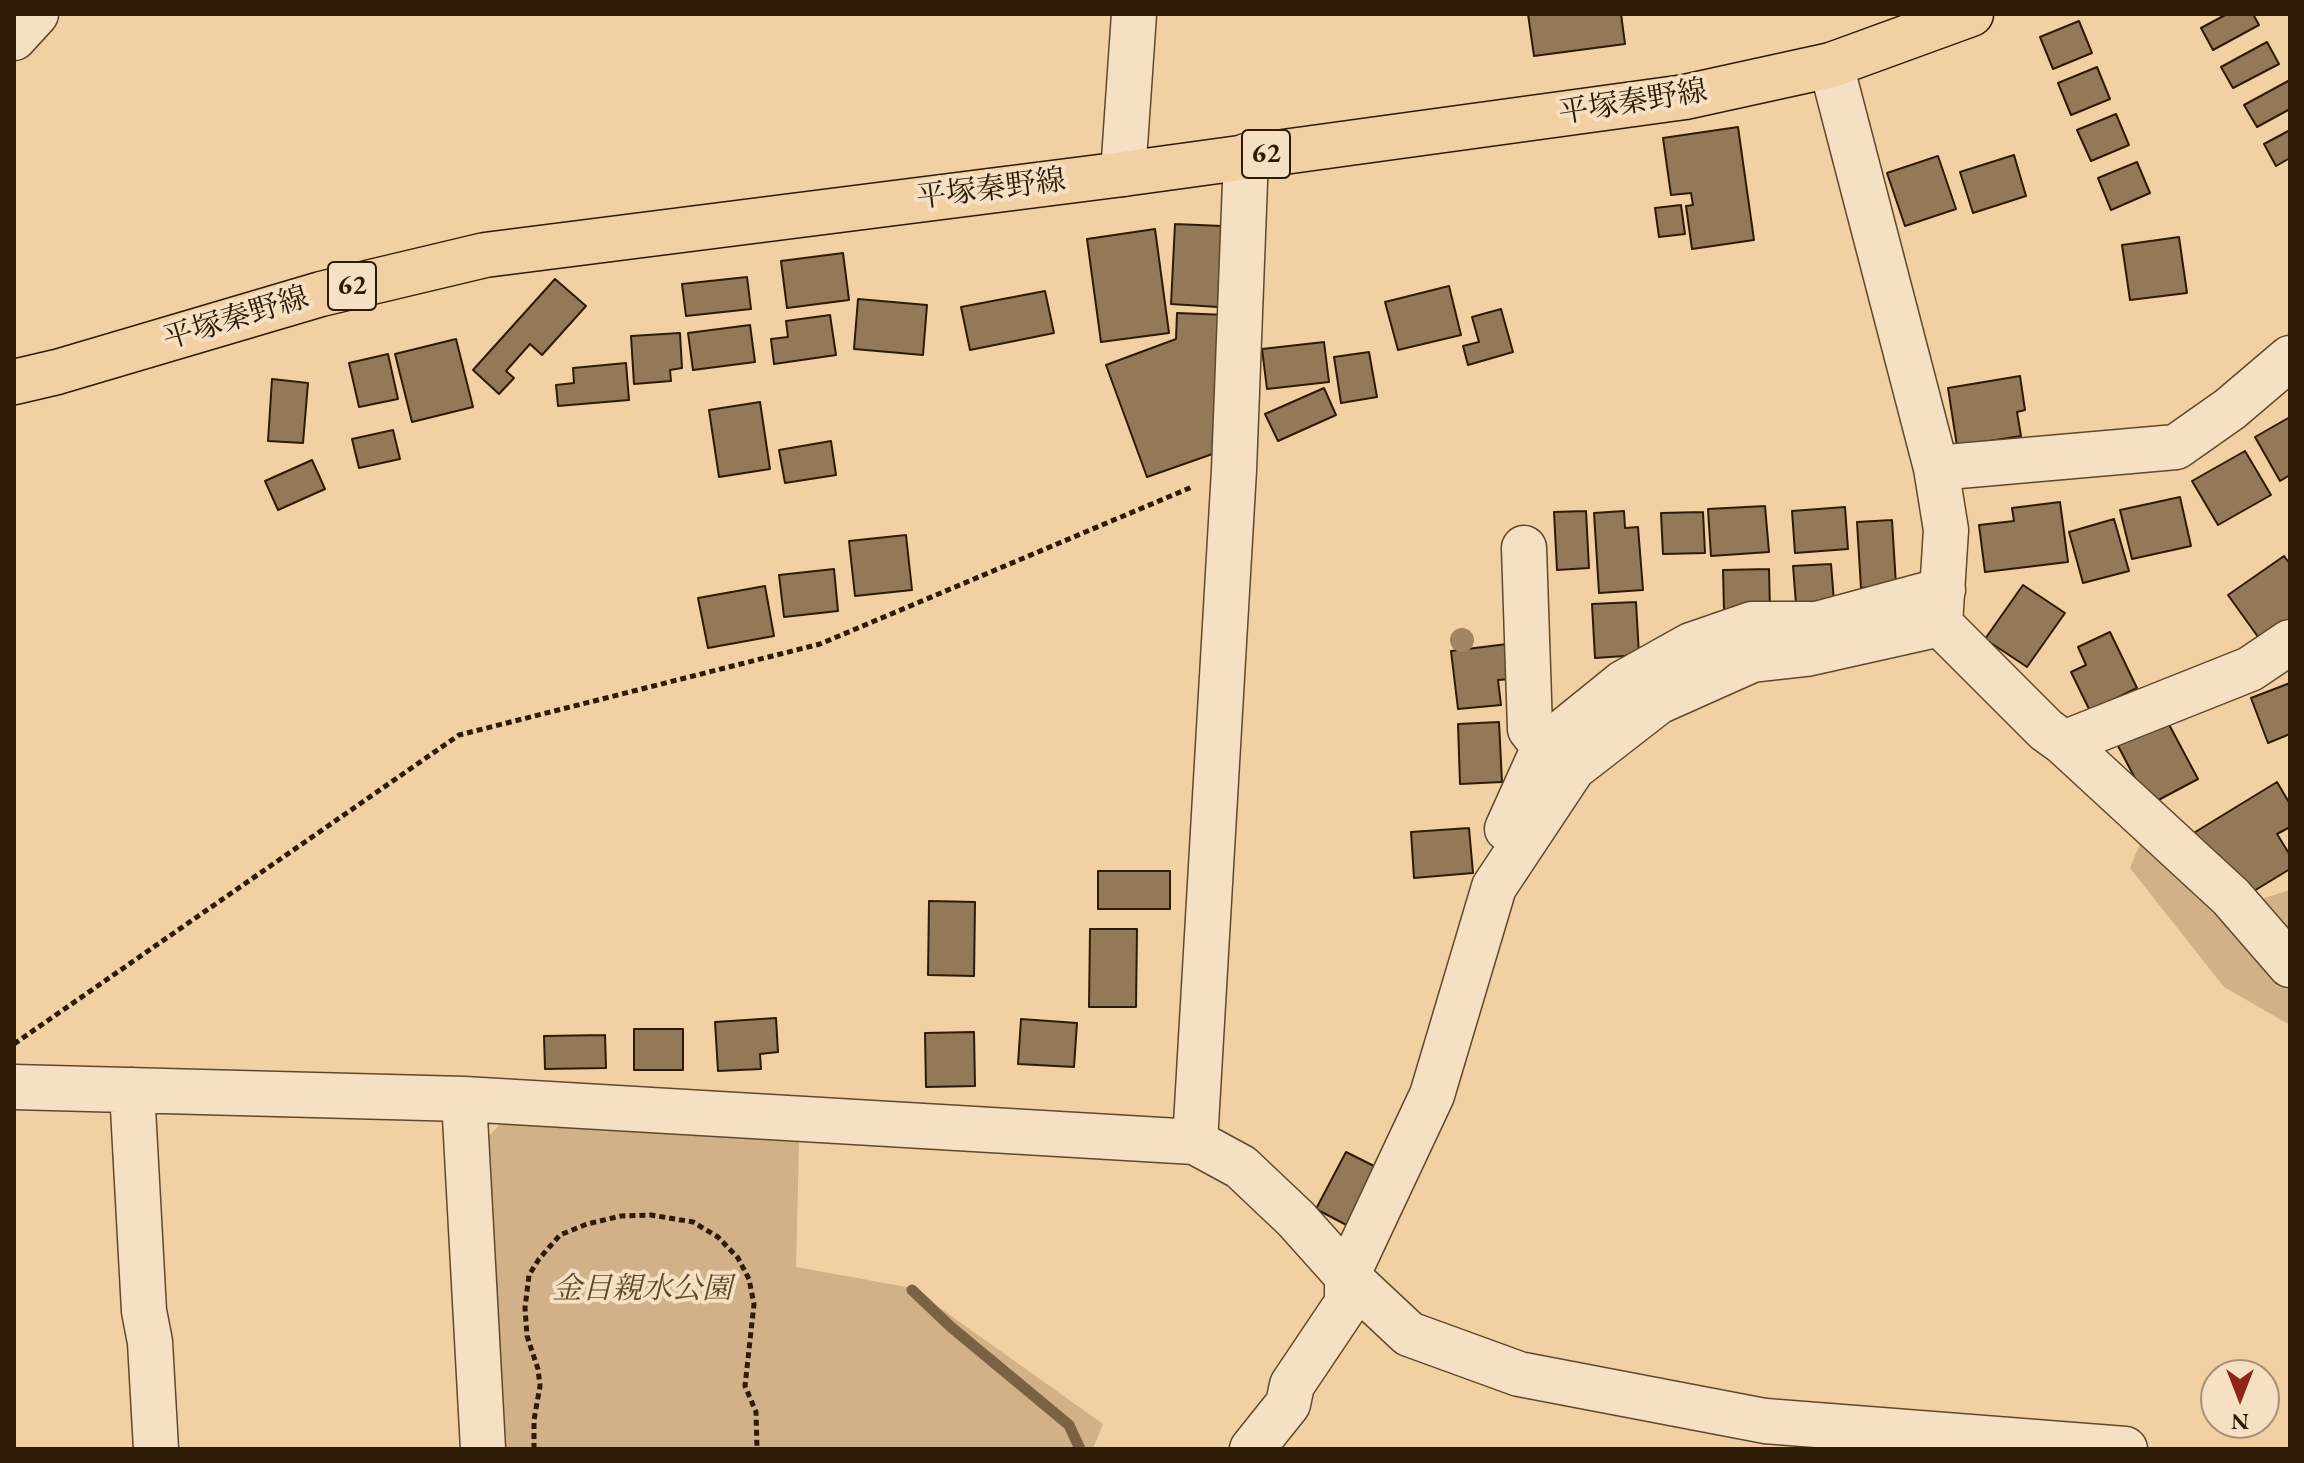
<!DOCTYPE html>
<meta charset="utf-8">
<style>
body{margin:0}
#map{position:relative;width:2304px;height:1463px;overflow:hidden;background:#f1d0a3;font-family:"EB Garamond",serif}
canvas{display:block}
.frame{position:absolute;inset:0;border:16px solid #2e1b05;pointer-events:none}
.north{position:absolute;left:2200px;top:1359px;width:80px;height:80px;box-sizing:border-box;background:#f6e0c3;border:2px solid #a69177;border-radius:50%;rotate:180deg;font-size:22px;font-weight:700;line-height:32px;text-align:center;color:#2e1b05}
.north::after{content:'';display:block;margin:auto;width:28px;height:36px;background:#8f2418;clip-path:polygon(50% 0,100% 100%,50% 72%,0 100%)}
</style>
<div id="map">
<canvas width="2304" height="1463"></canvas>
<div class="frame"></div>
<div class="north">N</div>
</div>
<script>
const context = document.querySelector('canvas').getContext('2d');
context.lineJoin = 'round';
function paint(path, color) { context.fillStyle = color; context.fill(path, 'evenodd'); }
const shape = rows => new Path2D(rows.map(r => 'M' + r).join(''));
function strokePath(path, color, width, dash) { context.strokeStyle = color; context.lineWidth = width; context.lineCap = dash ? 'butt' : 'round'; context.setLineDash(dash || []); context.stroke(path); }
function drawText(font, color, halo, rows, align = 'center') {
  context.font = font + ' "EB Garamond","Noto Serif JP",serif'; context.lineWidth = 8; context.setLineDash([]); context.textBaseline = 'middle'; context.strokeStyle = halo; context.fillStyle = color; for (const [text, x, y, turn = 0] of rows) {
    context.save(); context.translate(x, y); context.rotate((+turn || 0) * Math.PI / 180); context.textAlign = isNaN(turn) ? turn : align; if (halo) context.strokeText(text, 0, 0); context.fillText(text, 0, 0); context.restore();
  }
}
paint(shape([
 [2142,839,2229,909,2290,890,2290,1025,2224,987,2130,868],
 [501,1123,799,1142,796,1267,912,1288,1103,1424,1093,1449,498,1449,477,1149]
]), '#d0b188');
strokePath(shape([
 [912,1290,951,1327,1069,1425,1080,1449]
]), '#7b6243', 11);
const building = shape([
 [1528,14,1621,14,1625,44,1534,56,1528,14],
 [2227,14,2253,14,2259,25,2213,50,2201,28,2227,14],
 [2079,21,2092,53,2053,69,2040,37,2079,21],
 [2267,42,2279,64,2233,88,2221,67,2267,42],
 [2097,67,2110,99,2071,115,2058,83,2097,67],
 [2290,80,2290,109,2257,127,2244,105,2290,80],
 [2116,114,2129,145,2091,161,2077,130,2116,114],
 [1738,127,1754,240,1692,249,1686,206,1693,205,1691,193,1671,195,1663,138,1738,127],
 [2290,130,2290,158,2276,166,2264,144,2290,130],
 [2014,155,2026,196,1973,213,1960,172,2014,155],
 [1938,156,1956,209,1905,226,1887,173,1938,156],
 [2137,162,2150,193,2111,210,2098,178,2137,162],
 [1681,205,1685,234,1659,237,1655,208,1681,205],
 [1175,224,1222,226,1218,307,1171,304,1175,224],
 [1155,229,1169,333,1101,342,1087,239,1155,229],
 [2179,237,2187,293,2130,300,2122,245,2179,237],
 [843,253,849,300,787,308,781,261,843,253],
 [747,277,751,309,686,316,682,284,747,277],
 [555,279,586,306,542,355,530,344,506,371,514,378,499,394,473,370,555,279],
 [1449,286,1461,335,1398,350,1385,302,1449,286],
 [1045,291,1054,333,970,350,961,307,1045,291],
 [858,299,927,305,923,355,854,349,858,299],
 [1501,309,1513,352,1468,365,1463,346,1479,342,1472,317,1501,309],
 [1177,313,1227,315,1221,451,1147,477,1106,365,1176,339,1177,313],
 [830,315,836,355,774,364,771,339,788,337,786,321,830,315],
 [750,325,755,362,693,370,688,333,750,325],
 [680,333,682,368,670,370,671,381,634,384,631,336,680,333],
 [456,339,473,407,412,422,395,354,456,339],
 [1324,342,1329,382,1267,389,1262,349,1324,342],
 [1369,352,1377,397,1341,403,1334,357,1369,352],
 [388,354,398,399,359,407,349,363,388,354],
 [626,363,629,400,558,406,556,385,574,383,573,368,626,363],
 [2020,376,2025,410,2017,412,2021,436,1957,446,1948,388,2020,376],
 [272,379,308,383,303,443,268,441,272,379],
 [1324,388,1336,415,1278,441,1265,414,1324,388],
 [760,402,770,469,719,477,709,410,760,402],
 [2290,417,2290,475,2280,481,2255,437,2290,417],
 [393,430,400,459,359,468,352,439,393,430],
 [831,441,836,475,785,483,779,450,831,441],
 [2245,451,2271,495,2218,525,2192,481,2245,451],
 [312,460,325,489,278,510,265,481,312,460],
 [2180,497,2191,546,2132,559,2120,510,2180,497],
 [2060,502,2068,562,1985,572,1979,525,2014,521,2012,508,2060,502],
 [1765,506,1769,552,1711,556,1708,509,1765,506],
 [1845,507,1848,549,1795,553,1792,511,1845,507],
 [1586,511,1589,568,1557,570,1554,512,1586,511],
 [1624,511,1625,528,1638,527,1643,590,1599,593,1594,513,1624,511],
 [1703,512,1705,553,1663,554,1661,513,1703,512],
 [2114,519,2129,571,2083,583,2069,532,2114,519],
 [1892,520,1896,585,1861,588,1857,522,1892,520],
 [906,535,912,590,855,596,849,541,906,535],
 [2284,556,2290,564,2290,620,2261,641,2228,595,2284,556],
 [1831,564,1834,601,1796,604,1793,566,1831,564],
 [834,569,838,611,784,617,779,575,834,569],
 [1769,569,1770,611,1724,612,1723,570,1769,569],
 [2023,585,2065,613,2027,667,1985,639,2023,585],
 [765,586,774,636,708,648,698,598,765,586],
 [1636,602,1639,655,1595,658,1592,604,1636,602],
 [2110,632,2137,688,2090,711,2071,672,2086,665,2078,647,2110,632],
 [1507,644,1511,679,1498,680,1501,705,1458,709,1451,651,1507,644],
 [2290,683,2290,734,2268,743,2251,698,2290,683],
 [2165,717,2198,779,2149,805,2116,742,2165,717],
 [1499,722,1502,782,1460,784,1458,724,1499,722],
 [2277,782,2290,804,2290,827,2277,834,2290,855,2290,869,2244,897,2219,855,2209,861,2192,834,2277,782],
 [1469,828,1473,873,1414,878,1411,832,1469,828],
 [1098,871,1170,871,1170,909,1098,909,1098,871],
 [929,901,975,902,974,976,928,975,929,901],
 [1090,929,1137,929,1136,1007,1089,1007,1090,929],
 [776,1018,778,1052,760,1054,761,1069,718,1071,715,1022,776,1018],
 [1021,1019,1077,1023,1074,1067,1018,1064,1021,1019],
 [634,1029,683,1029,683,1070,634,1070,634,1029],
 [974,1032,975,1086,926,1087,925,1033,974,1032],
 [605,1035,606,1068,545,1069,544,1036,605,1035],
 [1346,1152,1384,1171,1354,1229,1316,1209,1346,1152]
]);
paint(building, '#937957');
strokePath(building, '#2e1b05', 2);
const minor = shape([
 [14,38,36,14],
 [1831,65,1936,468,1946,530,1940,624,2046,730,2064,743,2231,897,2290,965],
 [1123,174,1134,14],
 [1936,468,2176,447,2230,409,2290,358],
 [1524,548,1530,729,1544,747],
 [2064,743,2250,669,2290,642],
 [1507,829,1544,747,1623,683,1691,645,1752,624,1817,624,1943,590],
 [14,1087,464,1099,1195,1142,1241,1167,1296,1219,1347,1276,1409,1334,1519,1374,1765,1421,2125,1449],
 [132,1090,144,1311,150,1342,156,1449],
 [464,1099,483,1449],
 [1195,1142,1234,470,1246,156],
 [1252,1449,1288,1404,1292,1385,1347,1303,1347,1276,1432,1095,1494,887,1573,768,1658,702,1752,660,1806,654,1940,624]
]);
const major = shape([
 [14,382,57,372,321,294,485,255,1123,174,1685,97,1831,65,1971,14]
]);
strokePath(minor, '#5f482c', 47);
strokePath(major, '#2e1b05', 47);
strokePath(shape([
 [14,1044,459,735,820,644,1192,487],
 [534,1449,534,1420,540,1386,538,1369,527,1336,525,1308,529,1275,539,1259,560,1235,587,1224,621,1216,651,1215,693,1222,718,1237,738,1258,749,1279,754,1304,745,1386,756,1412,757,1449]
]), '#2e1b05', 5, [6, 4]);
strokePath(minor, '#f6e0c3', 44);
strokePath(major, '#f1d0a3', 44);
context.fillStyle = '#a18562';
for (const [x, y] of [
 [1462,640]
]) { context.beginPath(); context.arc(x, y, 12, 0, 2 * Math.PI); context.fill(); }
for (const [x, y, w] of [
 [1266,154,48],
 [352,286,48]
]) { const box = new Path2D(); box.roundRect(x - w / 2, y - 24, w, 48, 6); context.fillStyle = '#f6e0c3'; context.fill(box); strokePath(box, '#2e1b05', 2); }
drawText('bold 28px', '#2e1b05', null, [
 ["62",1266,154],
 ["62",352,286]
]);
drawText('30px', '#2e1b05', '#f6e0c3', [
 ["平塚秦野線",1633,103,-9],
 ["平塚秦野線",991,190,-7],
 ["平塚秦野線",236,319,-17]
]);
drawText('italic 30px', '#5f482c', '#f6e0c3', [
 ["金目親水公園",642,1290]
]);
</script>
